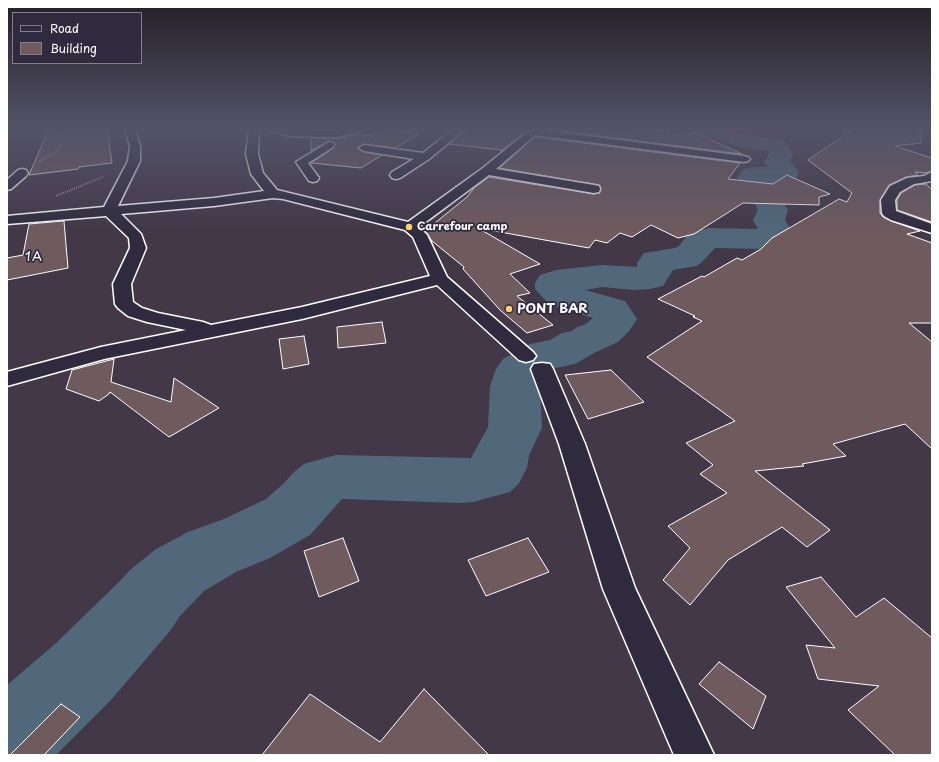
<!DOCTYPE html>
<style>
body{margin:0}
#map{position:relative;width:939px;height:762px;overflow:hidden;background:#423847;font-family:"Playpen Sans",sans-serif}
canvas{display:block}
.frame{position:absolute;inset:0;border:8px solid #fff;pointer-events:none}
.legend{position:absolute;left:12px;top:12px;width:130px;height:52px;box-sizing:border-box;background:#2f2a3d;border:1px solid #827f8b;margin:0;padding:5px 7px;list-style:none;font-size:12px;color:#fff}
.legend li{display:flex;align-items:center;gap:8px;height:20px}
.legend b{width:20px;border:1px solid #827f8b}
</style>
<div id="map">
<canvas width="939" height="762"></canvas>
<div class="frame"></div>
<ul class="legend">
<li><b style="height:5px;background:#2f2a3d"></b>Road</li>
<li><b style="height:11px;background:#6f5a5d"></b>Building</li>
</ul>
</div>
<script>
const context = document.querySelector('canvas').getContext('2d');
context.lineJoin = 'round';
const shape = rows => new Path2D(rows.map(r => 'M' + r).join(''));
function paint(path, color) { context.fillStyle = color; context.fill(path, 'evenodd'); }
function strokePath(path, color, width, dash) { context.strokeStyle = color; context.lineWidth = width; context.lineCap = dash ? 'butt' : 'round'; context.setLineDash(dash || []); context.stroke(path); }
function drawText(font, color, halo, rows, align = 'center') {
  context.font = font + ' "Playpen Sans",sans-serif'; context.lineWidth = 3.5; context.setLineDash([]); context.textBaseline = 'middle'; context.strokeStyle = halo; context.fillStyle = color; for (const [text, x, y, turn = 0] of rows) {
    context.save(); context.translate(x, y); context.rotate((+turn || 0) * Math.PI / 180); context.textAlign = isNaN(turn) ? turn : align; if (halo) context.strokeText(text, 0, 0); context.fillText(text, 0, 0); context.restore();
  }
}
paint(shape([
 [700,129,732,129,755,136,783,140,790,148,793,153,790,161,799,173,794,181,784,183,773,183,769,189,777,192,788,210,785,220,791,230,790,237,785,244,763,249,715,248,704,260,697,266,673,270,663,286,650,289,634,290,602,287,585,290,625,301,637,319,629,331,618,342,594,353,575,364,556,368,542,376,540,386,542,428,529,455,527,468,519,483,510,492,473,502,459,503,342,499,310,535,270,558,236,572,204,591,180,616,170,631,111,700,56,755,7,755,7,685,55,644,118,583,130,570,156,549,188,532,224,519,266,499,283,484,294,472,304,464,325,458,336,455,471,458,488,427,490,386,496,369,503,359,530,344,550,340,562,333,572,331,577,327,586,324,593,318,549,304,535,289,535,283,540,275,556,270,602,265,637,267,637,263,644,253,675,248,679,246,689,233,709,228,758,229,753,220,758,210,755,204,744,200,739,194,739,187,741,184,737,178,744,169,754,167,768,167,764,162,769,153,768,151,744,148,703,134,700,129]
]), '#50687a');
const building = shape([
 [68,129,107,129,112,163,79,167,78,169,29,175,48,131,68,129],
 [384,129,420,133,395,148,363,144,358,147,358,149,364,152,382,155,361,168,311,163,334,148,335,144,333,142,328,141,311,151,311,138,338,139,356,134,372,136,384,129],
 [466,129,529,129,500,152,502,150,449,144,466,129],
 [543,129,665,130,670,136,696,133,742,154,543,129],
 [853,129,920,129,921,143,895,146,932,158,932,171,926,173,915,172,918,175,906,177,889,185,880,200,880,213,883,217,891,221,920,231,907,234,932,243,932,323,909,323,932,342,932,449,905,424,833,444,846,456,802,464,804,466,755,471,830,530,807,547,782,527,728,560,690,605,663,580,690,548,668,526,727,493,700,474,713,465,686,443,735,421,647,357,702,321,693,317,695,316,658,299,702,276,704,277,737,258,742,260,761,249,772,238,839,199,847,202,852,193,808,160,853,129],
 [535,137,740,163,728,179,773,184,787,175,830,194,819,197,819,205,743,203,694,234,678,238,651,225,632,237,620,233,607,243,595,240,589,248,478,228,540,264,510,274,530,293,517,296,553,325,527,333,500,310,463,269,464,267,432,241,425,231,467,197,474,188,489,177,594,194,600,192,601,189,599,185,499,168,535,137],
 [926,184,932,190,932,222,897,210,897,200,901,193,915,185,926,184],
 [64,221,68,268,7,280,7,258,23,255,29,224,64,221],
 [382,322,386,343,338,348,337,327,382,322],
 [304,336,309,364,283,369,279,339,304,336],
 [114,359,111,382,171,402,174,378,219,408,169,437,110,392,109,394,99,401,66,389,72,370,114,359],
 [611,370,644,402,588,419,565,375,611,370],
 [343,538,359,581,319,597,304,551,343,538],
 [528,538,549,572,486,596,468,560,528,538],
 [821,577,856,617,884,598,932,638,932,755,895,755,848,710,879,686,818,679,806,645,835,648,786,587,821,577],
 [719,662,766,696,753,729,699,684,719,662],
 [424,689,489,755,262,755,310,694,380,742,424,689],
 [61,704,80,717,44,755,10,755,61,704]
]);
paint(building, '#6f5a5d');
strokePath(building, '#fff', 1);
const minor = shape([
 [125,129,135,129,140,146,140,161,118,206,214,198,264,191,251,174,246,154,249,129,259,129,258,154,263,173,277,190,408,222,483,168,531,129,542,129,541,130,744,156,748,157,750,159,748,161,744,162,535,135,496,169,594,185,599,186,600,189,599,192,594,193,489,175,419,227,427,235,447,277,533,352,536,356,533,360,526,362,519,360,437,285,302,319,104,359,7,386,7,372,101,347,186,330,147,322,128,316,118,308,115,304,113,284,130,248,129,238,106,216,7,224,7,216,104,207,128,161,130,146,125,129],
 [273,198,283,199,405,230,413,237,430,276,302,307,211,325,203,322,158,313,142,308,133,302,131,284,146,248,141,234,121,214,214,206,273,198],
 [271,129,338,131,345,129,360,129,359,131,339,137,289,136,272,131,271,129],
 [454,129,465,129,429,159,400,178,396,179,392,178,390,175,392,172,414,159,364,151,359,148,364,145,423,153,454,129],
 [329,142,333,143,334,145,333,147,308,163,319,178,317,181,313,182,309,181,296,162,329,142],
 [22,169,26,170,28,173,26,176,11,189,7,190,7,180,18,170,22,169],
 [932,172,932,181,914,184,900,192,895,200,896,211,932,224,932,233,891,220,884,216,882,213,881,200,890,186,907,178,924,176,932,172],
 [542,363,550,364,553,369,585,444,635,588,714,755,674,755,603,589,559,444,531,369,534,364,542,363]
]);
strokePath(minor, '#fff', 3);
strokePath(shape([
 [38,163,57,151,66,137,68,129],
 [56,196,103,177]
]), '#fff', 1.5, [0.5, 1.5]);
paint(minor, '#2f2a3d');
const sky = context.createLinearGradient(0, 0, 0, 235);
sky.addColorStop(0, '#241f27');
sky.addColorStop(0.55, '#545369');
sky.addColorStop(1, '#54536900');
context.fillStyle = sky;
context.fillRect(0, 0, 939, 235);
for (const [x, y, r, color] of [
 [409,227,4,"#ffd166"],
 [509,309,4,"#ffd166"]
]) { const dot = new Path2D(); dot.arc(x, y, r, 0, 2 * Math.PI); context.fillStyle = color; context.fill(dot); strokePath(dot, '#2f2a3d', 1.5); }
drawText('bold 11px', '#fff', '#2f2a3d', [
 ["Carrefour camp",417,227]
], 'left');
context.letterSpacing = '1px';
drawText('13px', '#fff', '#2f2a3d', [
 ["1A",34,257]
]);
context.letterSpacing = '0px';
drawText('bold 13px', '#fff', '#2f2a3d', [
 ["PONT BAR",517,309]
], 'left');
</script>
